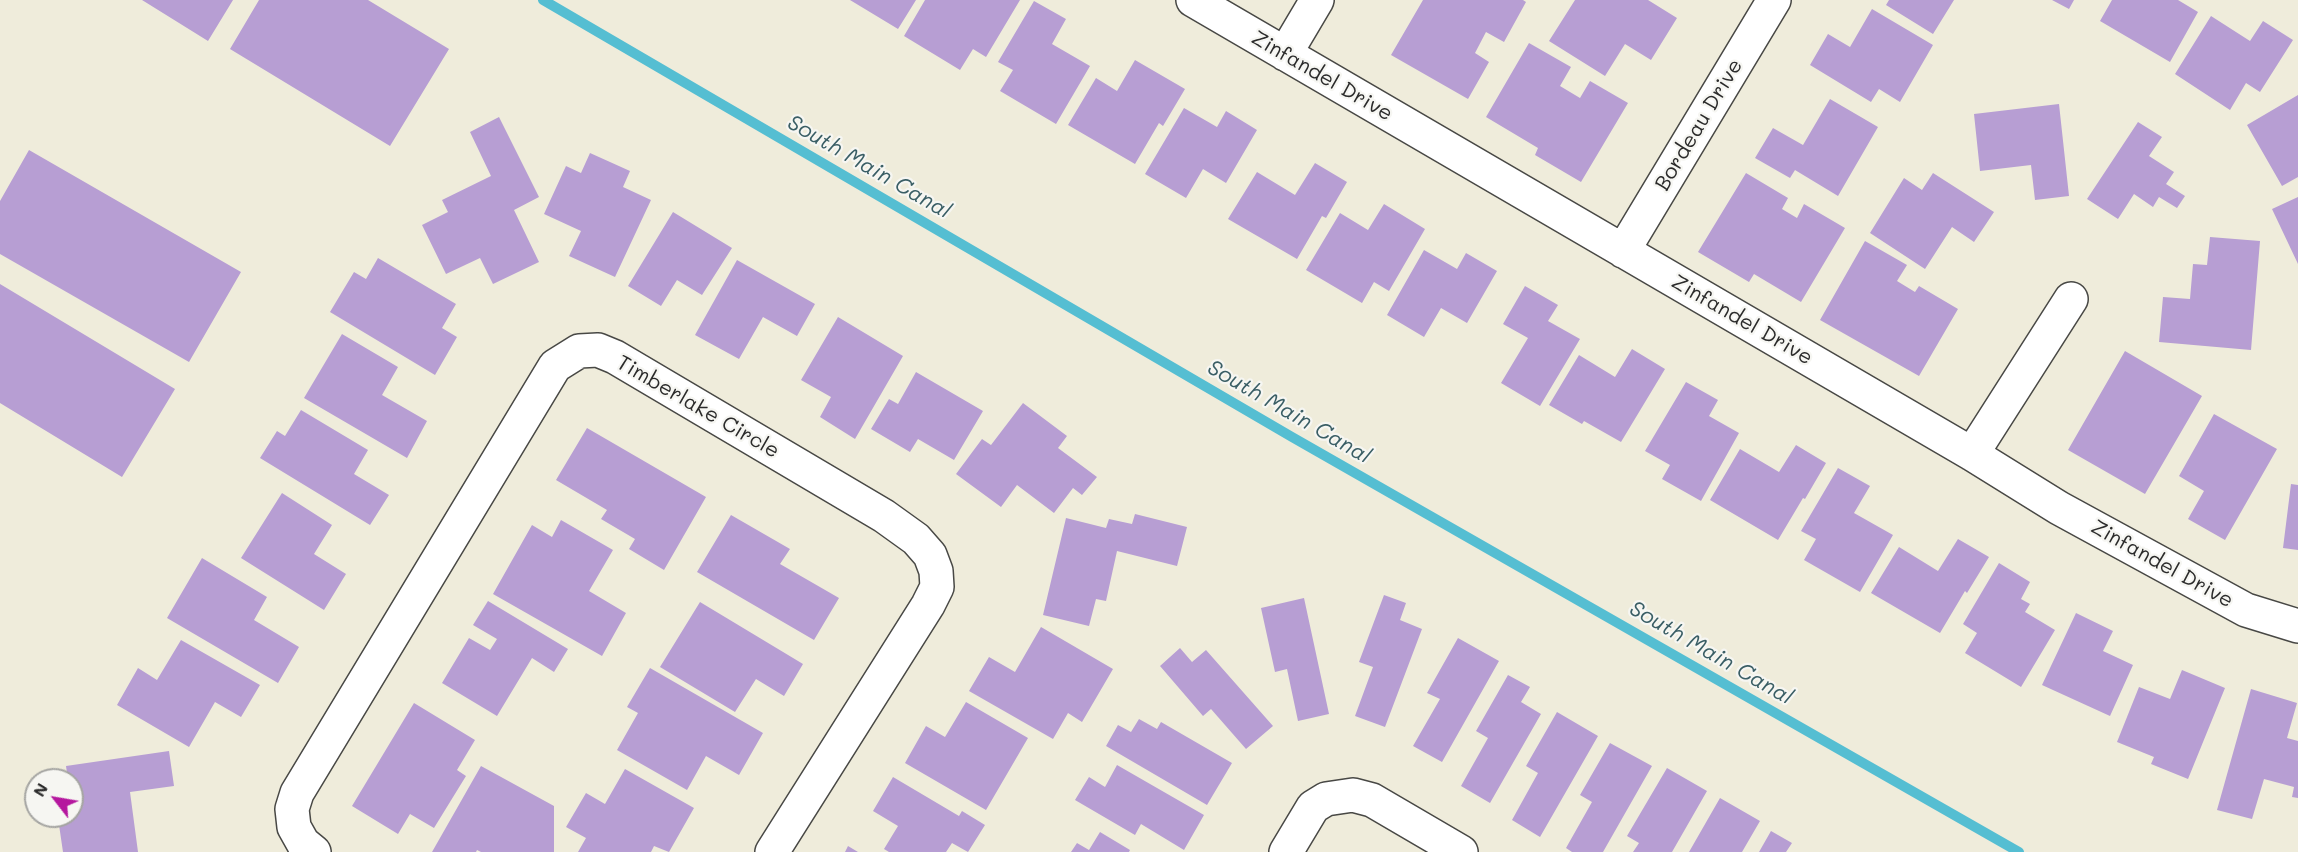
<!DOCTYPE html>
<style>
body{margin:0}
#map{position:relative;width:2298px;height:852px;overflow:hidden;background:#efecdb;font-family:Mali,sans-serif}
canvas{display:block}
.north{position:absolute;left:24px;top:768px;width:60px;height:60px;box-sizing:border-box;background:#f6f6f2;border:2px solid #a5a5a2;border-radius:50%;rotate:301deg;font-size:16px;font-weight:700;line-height:24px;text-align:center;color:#2b2b2b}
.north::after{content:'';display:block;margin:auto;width:21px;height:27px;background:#b5179e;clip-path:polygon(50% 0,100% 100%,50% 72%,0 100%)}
</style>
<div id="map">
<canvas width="2298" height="852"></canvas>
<div class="north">N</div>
</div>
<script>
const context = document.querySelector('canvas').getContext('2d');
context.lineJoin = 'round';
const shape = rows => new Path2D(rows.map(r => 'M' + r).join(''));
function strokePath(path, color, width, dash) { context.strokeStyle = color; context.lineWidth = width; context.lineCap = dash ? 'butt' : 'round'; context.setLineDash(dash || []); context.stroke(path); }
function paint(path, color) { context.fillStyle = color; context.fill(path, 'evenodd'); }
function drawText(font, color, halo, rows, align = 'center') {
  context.font = font + ' Mali,sans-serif'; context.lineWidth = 4.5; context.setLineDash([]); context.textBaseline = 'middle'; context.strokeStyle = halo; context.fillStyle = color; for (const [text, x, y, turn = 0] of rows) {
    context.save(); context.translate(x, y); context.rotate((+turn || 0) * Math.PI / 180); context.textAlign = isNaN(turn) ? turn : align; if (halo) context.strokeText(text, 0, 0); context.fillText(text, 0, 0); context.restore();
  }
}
strokePath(shape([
 [543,0,1292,437,2019,852]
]), '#55bed2', 10);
paint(shape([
 [142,0,233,0,208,41],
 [259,0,368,0,449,49,390,146,230,49],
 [850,0,916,0,898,29],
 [925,0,1020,0,986,57,973,49,960,70,904,36],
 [1423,0,1523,0,1526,2,1504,42,1486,32,1475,53,1489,62,1468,99,1391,55],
 [1575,0,1648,0,1677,18,1651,60,1625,44,1605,76,1549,41],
 [1889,0,1954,0,1933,34,1886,5],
 [2052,0,2074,0,2069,9],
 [2112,0,2178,0,2198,12,2170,62,2100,21],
 [1034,1,1066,19,1052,44,1090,66,1056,124,1000,91,1013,70,998,62],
 [1872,9,1933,45,1900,102,1879,89,1871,102,1810,65,1828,34,1850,47],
 [2211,16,2250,41,2263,21,2293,40,2260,92,2246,83,2230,110,2175,74],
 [1529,43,1571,67,1560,86,1580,98,1590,81,1628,103,1581,182,1535,155,1538,148,1486,117],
 [1135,60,1185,89,1163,126,1159,123,1135,164,1068,125,1096,78,1117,91],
 [2298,95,2298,177,2282,186,2247,125],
 [1830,99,1878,127,1838,196,1795,170,1790,178,1755,158,1773,128,1803,145],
 [2059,104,2069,196,2035,200,2031,165,1980,171,1974,114],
 [1184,108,1217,127,1226,111,1257,130,1226,183,1203,169,1186,198,1145,174],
 [499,117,539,197,514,210,539,262,493,284,480,258,446,274,422,225,448,212,442,200,491,176,470,132],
 [2138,122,2162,137,2149,156,2174,172,2166,184,2185,196,2177,208,2159,197,2153,207,2134,194,2118,219,2087,199],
 [29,150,241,272,189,362,0,254,0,201],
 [590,153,630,171,623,187,651,200,615,277,569,256,581,231,544,214,566,166,581,173],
 [1315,163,1347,182,1326,218,1322,216,1297,259,1228,219,1257,172,1295,195],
 [1746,173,1788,198,1782,209,1797,218,1804,204,1845,228,1801,302,1754,274,1749,282,1698,252],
 [1933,173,1994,212,1974,242,1952,227,1925,269,1870,233,1904,178,1922,190],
 [2298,197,2298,264,2272,209],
 [1384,204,1425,229,1389,291,1374,282,1362,303,1306,270,1340,213,1368,230],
 [673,212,732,248,702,295,677,280,661,306,628,286],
 [2210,237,2260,241,2251,350,2159,342,2163,297,2190,299,2193,264,2207,265],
 [1865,241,1907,265,1897,281,1915,292,1919,286,1958,309,1919,376,1820,320],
 [1424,250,1457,269,1466,253,1497,271,1467,323,1441,308,1424,337,1387,315],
 [378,258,456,304,442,328,457,337,435,375,330,312,354,272,366,279],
 [737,260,815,304,797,336,763,317,739,359,695,335],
 [0,284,175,389,122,477,0,403],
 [1525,286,1558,305,1548,321,1580,339,1540,406,1501,383,1528,338,1503,324],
 [838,317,903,356,855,439,820,417,831,397,801,380],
 [342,334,398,367,382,395,427,421,407,458,304,398],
 [1632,349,1665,369,1621,442,1584,421,1582,424,1549,405,1579,355,1615,377],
 [2125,351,2202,396,2145,494,2068,450],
 [916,372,983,411,954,460,918,439,910,452,871,429,889,399,898,404],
 [1686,382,1718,400,1709,416,1739,433,1701,501,1662,479,1670,465,1645,451],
 [1023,403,1067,436,1058,448,1097,477,1082,495,1073,488,1054,513,1017,485,1001,507,956,474,982,439,991,445],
 [301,410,368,450,354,474,389,495,370,525,260,458,277,431,285,436],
 [2214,414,2277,449,2225,540,2188,519,2204,491,2179,476],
 [587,428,706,497,664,570,629,549,635,539,601,519,607,510,556,480],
 [1796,445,1826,463,1805,499,1803,498,1778,540,1710,500,1740,449,1779,472],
 [1838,468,1870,486,1854,513,1893,535,1860,592,1804,560,1816,539,1801,531],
 [2291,484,2298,485,2298,550,2283,548],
 [282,493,332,525,314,554,346,574,324,610,241,558],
 [1135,514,1187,527,1177,566,1117,551,1106,601,1096,599,1089,626,1043,615,1066,518,1106,528,1109,519,1132,524],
 [731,515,790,549,780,564,839,598,814,640,697,572],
 [561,520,613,550,589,591,626,613,602,656,493,594,532,525,552,537],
 [1958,539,1989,557,1967,593,1965,591,1940,633,1871,593,1899,547,1938,571],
 [202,558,267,597,254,620,299,647,278,683,167,618],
 [1999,563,2030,582,2021,599,2030,604,2025,612,2055,630,2021,687,1965,653,1977,633,1963,624],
 [1384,595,1406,603,1400,620,1422,629,1385,727,1355,716,1373,667,1359,662],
 [1304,598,1329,714,1298,721,1287,669,1275,672,1261,608],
 [488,601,568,649,554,672,532,658,497,716,442,683,469,638,490,650,497,639,473,625],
 [700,602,803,664,784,696,756,679,735,712,660,667],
 [2076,613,2113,631,2103,651,2133,665,2110,716,2042,685],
 [1041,627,1113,669,1082,722,1068,713,1053,739,969,691,989,657,1015,672],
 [1458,638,1499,661,1442,762,1413,746,1440,699,1427,693],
 [181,640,260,685,241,717,215,702,189,747,117,705,138,668,157,680],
 [1180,648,1192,662,1206,650,1273,726,1246,749,1211,709,1203,716,1160,666],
 [650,668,763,733,739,775,706,756,687,790,617,750,638,713,627,707],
 [2182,670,2225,688,2188,779,2151,764,2154,757,2117,742,2139,687,2170,699],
 [1508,675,1530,687,1521,702,1541,714,1490,803,1461,786,1488,738,1476,731],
 [2251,689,2297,703,2287,738,2298,741,2298,798,2292,797,2294,787,2264,779,2252,819,2217,810],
 [966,702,1028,738,986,810,905,763,926,726,945,737],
 [414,703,475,740,457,770,466,776,434,828,410,814,398,834,352,806],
 [1557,712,1598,736,1540,837,1512,820,1538,773,1526,766],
 [1139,719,1157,729,1161,722,1232,763,1207,805,1106,746,1118,725,1131,732],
 [1610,743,1652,766,1603,852,1572,852,1566,848,1592,802,1580,795],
 [169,751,174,786,130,792,138,852,63,852,58,818,73,816,72,780,68,780,66,766],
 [1117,765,1204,815,1184,850,1141,824,1135,835,1075,800,1089,777,1105,787],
 [481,766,554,806,554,852,481,852,477,850,476,852,432,852],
 [1667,768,1707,791,1672,852,1633,852,1639,843,1627,836],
 [625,769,694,808,669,852,654,846,651,852,578,852,586,838,566,827,586,793,605,804],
 [893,777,959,816,962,811,985,825,968,852,952,843,946,852,889,852,884,849,898,826,873,811],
 [1720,798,1760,821,1742,852,1689,852],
 [1771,831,1792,843,1786,852,1759,852],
 [1100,832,1130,850,1129,852,1071,852,1077,843,1089,850],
 [848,846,858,852,845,852]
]), '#b79ed3');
const street = shape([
 [1193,0,1972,454,2059,508,2246,610,2298,626],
 [1285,54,1317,0],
 [1623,251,1774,0],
 [1972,454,2071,299],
 [314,852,303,843,294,827,292,809,297,793,555,366,579,351,598,350,615,357,884,516,916,539,930,555,936,571,937,587,928,605,772,852],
 [1286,852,1313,807,1326,799,1353,795,1372,800,1461,852]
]);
strokePath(street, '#484845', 36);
strokePath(street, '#fff', 33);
drawText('21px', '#2b2b2b', '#f6f6f2', [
 ["Zinfandel Drive",1322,76,30],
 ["Bordeau Drive",1699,125,-59],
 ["Zinfandel Drive",1742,320,30],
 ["Timberlake Circle",698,407,30],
 ["Zinfandel Drive",2162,564,29]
]);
drawText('italic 22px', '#3a5e65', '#f6f6f2', [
 ["South Main Canal",869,167,30],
 ["South Main Canal",1289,412,30],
 ["South Main Canal",1711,653,30]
]);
</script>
